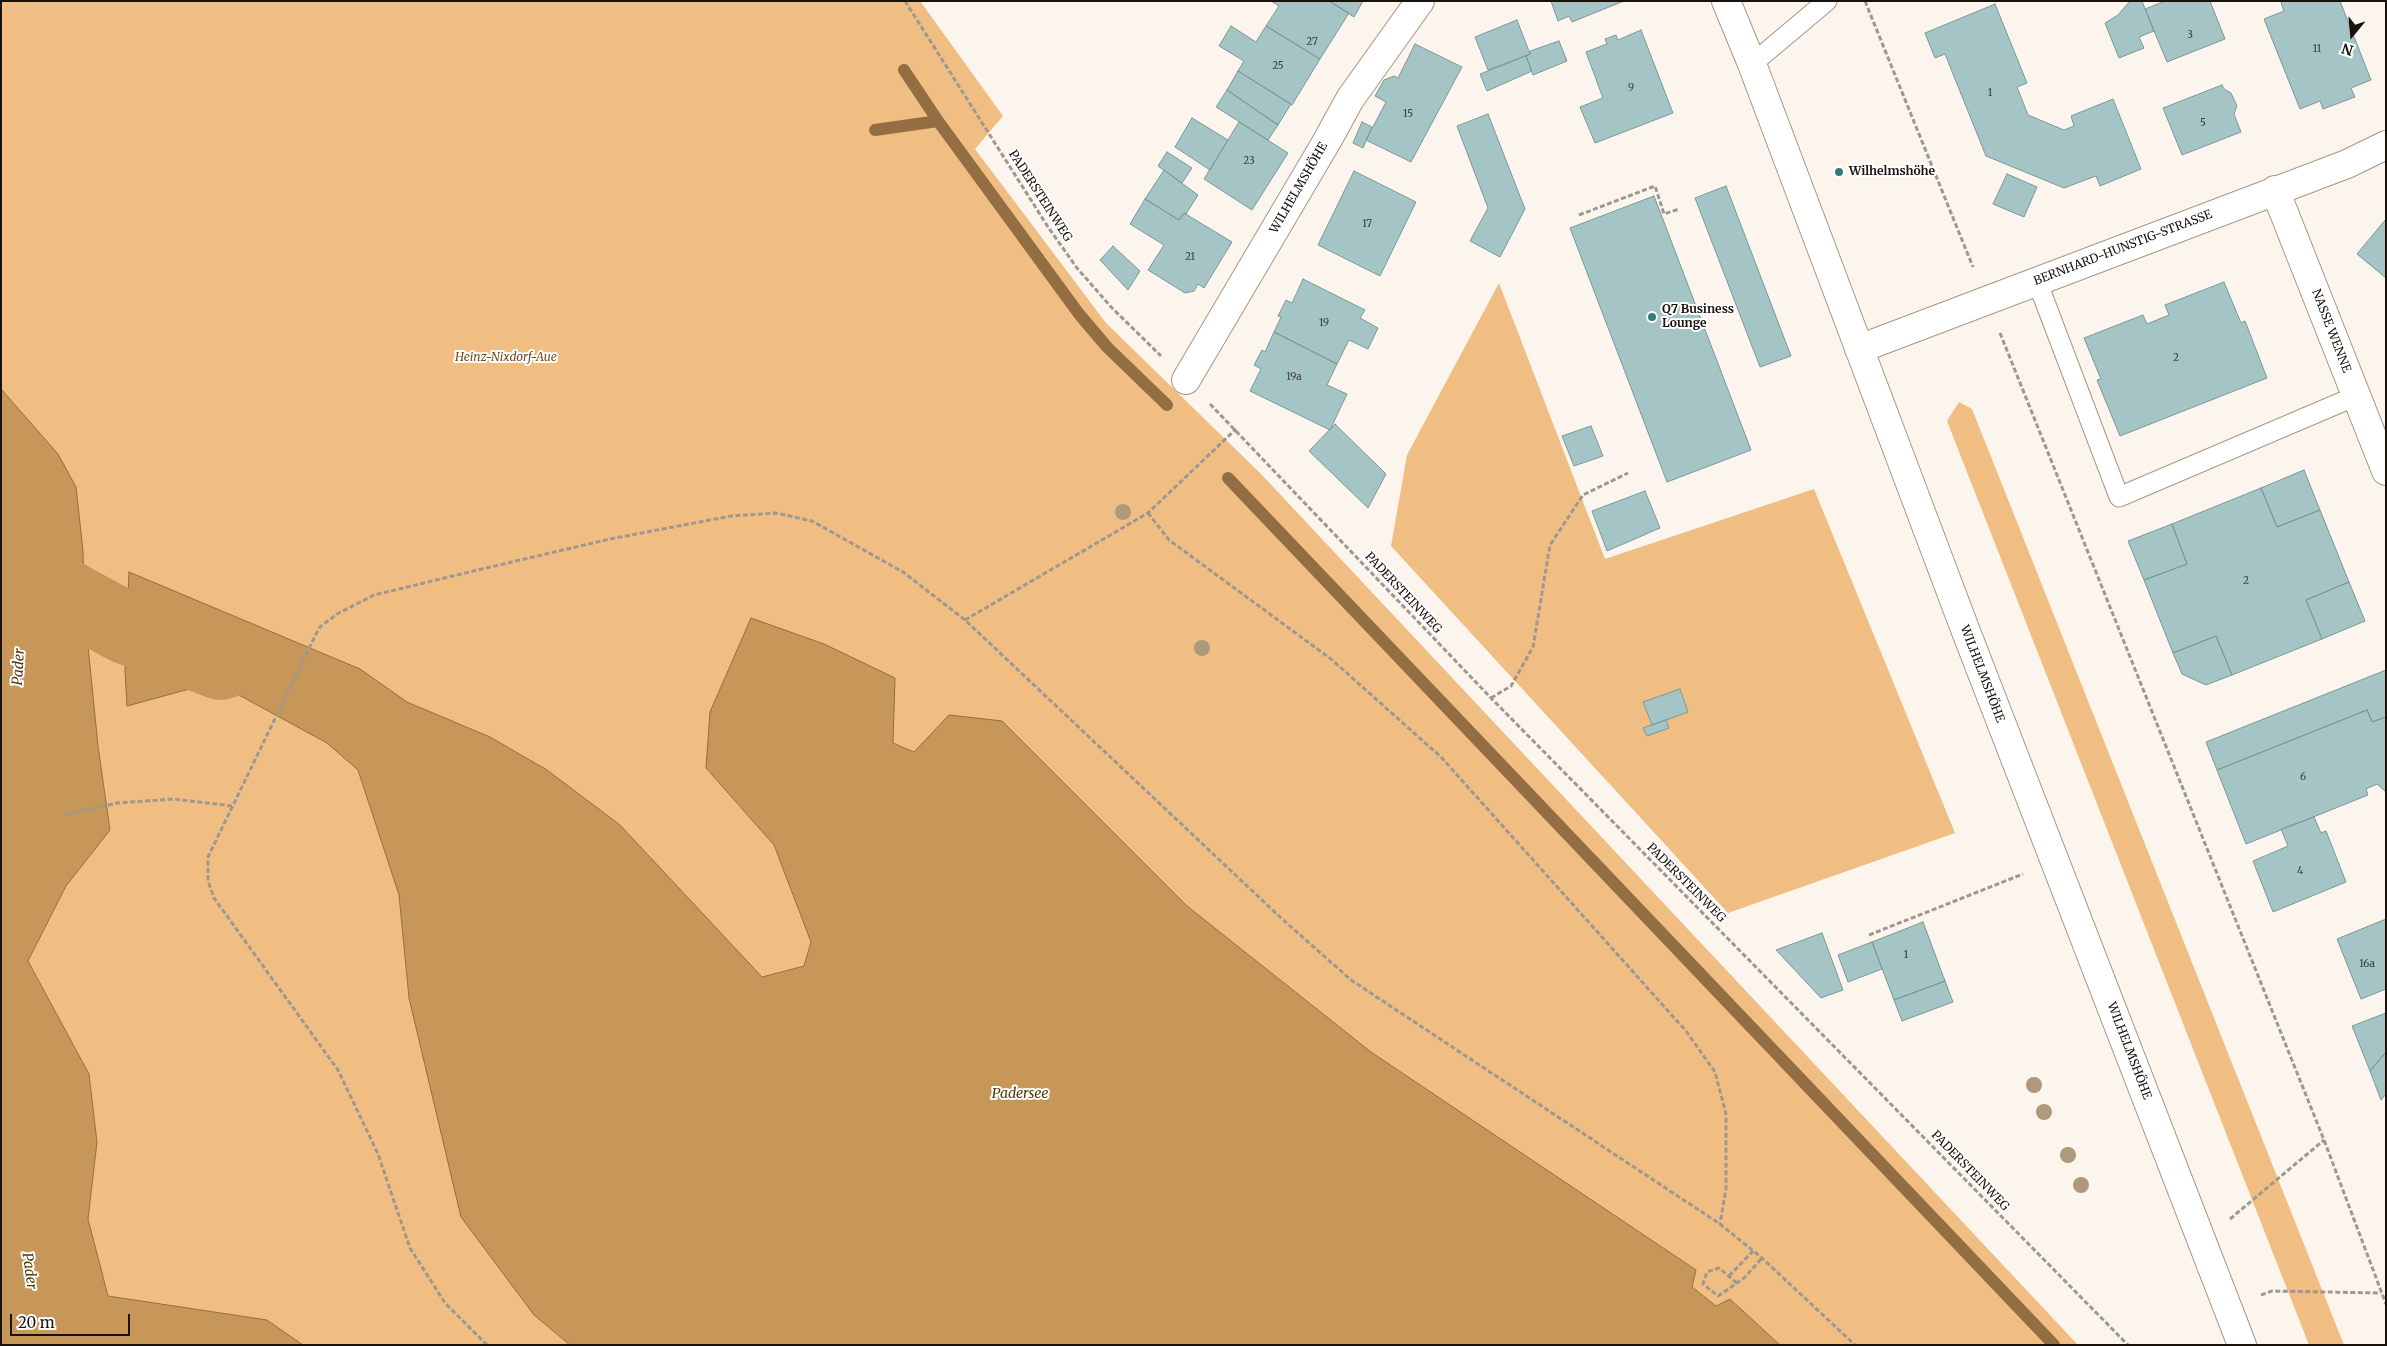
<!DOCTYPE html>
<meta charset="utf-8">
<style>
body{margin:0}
#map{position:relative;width:2387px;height:1346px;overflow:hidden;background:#fcf5ed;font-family:Merriweather,serif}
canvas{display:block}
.frame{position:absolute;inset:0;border:2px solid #18120b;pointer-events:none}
.north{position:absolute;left:2327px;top:10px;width:50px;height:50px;-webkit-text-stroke:4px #fff;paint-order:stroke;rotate:197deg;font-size:14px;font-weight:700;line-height:20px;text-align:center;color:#18120b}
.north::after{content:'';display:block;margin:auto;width:18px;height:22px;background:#18120b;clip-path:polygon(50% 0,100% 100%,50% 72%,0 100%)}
.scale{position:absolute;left:10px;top:1314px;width:120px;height:22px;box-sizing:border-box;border:2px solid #18120b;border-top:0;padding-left:6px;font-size:15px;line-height:18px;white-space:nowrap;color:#18120b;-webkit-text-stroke:4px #fff;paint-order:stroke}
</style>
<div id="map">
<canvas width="2387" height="1346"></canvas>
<div class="frame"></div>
<div class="north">N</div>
<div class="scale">20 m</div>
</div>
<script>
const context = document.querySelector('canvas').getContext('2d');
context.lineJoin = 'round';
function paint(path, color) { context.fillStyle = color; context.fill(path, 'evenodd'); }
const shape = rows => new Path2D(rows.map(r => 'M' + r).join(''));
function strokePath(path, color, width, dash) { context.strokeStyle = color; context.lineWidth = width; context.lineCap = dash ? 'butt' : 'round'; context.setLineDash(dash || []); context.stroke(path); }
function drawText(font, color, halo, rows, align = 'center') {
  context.font = font + ' Merriweather,serif'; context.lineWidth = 4; context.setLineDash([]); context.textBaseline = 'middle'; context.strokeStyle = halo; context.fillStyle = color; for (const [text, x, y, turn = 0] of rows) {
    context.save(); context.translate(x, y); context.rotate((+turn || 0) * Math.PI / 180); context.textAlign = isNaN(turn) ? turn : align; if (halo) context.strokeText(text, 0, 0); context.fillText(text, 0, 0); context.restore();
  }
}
paint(shape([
 [1,1,920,1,1003,116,975,149,1106,323,1261,474,2078,1345,1780,1345,1730,1299,1716,1306,1692,1287,1696,1270,1371,1052,1187,906,1002,722,929,738,914,752,892,743,895,678,706,768,774,845,811,942,804,966,761,977,547,770,490,737,407,702,358,770,399,895,409,998,534,1315,570,1345,303,1345,267,1320,108,1296,88,1219,97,1142,89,1074,28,961,66,886,110,830,98,746,1,599],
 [1499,283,1605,559,1814,489,1955,833,1728,913,1391,546,1407,455],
 [1959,402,1972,409,2344,1345,2309,1345,1947,421]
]), '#f0be82');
const water = shape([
 [1,389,58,454,76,487,83,551,85,616,98,746,110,830,66,886,28,961,89,1074,97,1142,88,1219,108,1296,267,1320,303,1345,1,1345,1,389],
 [129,572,360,669,407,702,490,737,547,770,620,825,762,977,804,966,811,942,774,845,706,768,710,712,751,618,824,644,895,678,893,743,914,752,949,715,1002,721,1187,906,1371,1052,1696,1270,1692,1287,1716,1306,1730,1299,1780,1345,570,1345,534,1315,461,1217,409,998,399,895,358,770,327,743,215,682,127,706,125,671,129,572]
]);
paint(water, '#c79659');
strokePath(water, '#926e42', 1);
strokePath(shape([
 [904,70,938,121],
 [875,130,938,121,1079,314,1107,347,1167,405],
 [1228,478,2054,1345]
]), '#926e42', 12);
strokePath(shape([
 [15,564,78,602,126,628,221,664]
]), '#c79659', 72);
const building = shape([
 [1271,1,1329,1,1349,13,1320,59,1266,26,1279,6,1271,1],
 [1329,1,1363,1,1354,17,1329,1],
 [1551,1,1624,1,1572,22,1569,16,1558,21,1551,1],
 [2130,1,2142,1,2154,31,2139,37,2144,48,2119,58,2105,23,2118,15,2130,1],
 [2165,1,2210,1,2225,39,2167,62,2145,9,2165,1],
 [2284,1,2340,1,2371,80,2351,88,2355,97,2323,109,2320,101,2300,109,2264,19,2284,11,2281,3,2284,1],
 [1995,4,2027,83,2017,87,2028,115,2064,130,2074,126,2071,116,2113,99,2141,169,2100,186,2096,176,2064,188,1986,156,1945,54,1935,58,1925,33,1995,4],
 [1517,20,1530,54,1488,70,1475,37,1517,20],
 [1231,26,1256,42,1266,26,1320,59,1292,105,1238,71,1244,61,1219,46,1231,26],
 [1641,30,1673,113,1595,143,1580,107,1603,98,1586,52,1607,44,1605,39,1616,35,1618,40,1641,30],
 [1559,41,1567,61,1533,75,1526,56,1530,54,1530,51,1559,41],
 [1415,44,1462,67,1411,162,1366,140,1386,102,1375,96,1384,80,1394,76,1398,78,1415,44],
 [1526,56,1532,71,1487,91,1480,74,1526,56],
 [1238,71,1291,104,1278,125,1227,90,1238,71],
 [2222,85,2224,89,2231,93,2237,106,2234,114,2241,132,2182,155,2163,108,2222,85],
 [1227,90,1278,125,1268,140,1216,107,1227,90],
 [1488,114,1525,209,1500,257,1470,241,1488,208,1457,126,1488,114],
 [1192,118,1228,140,1210,170,1175,147,1192,118],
 [1239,122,1288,153,1252,210,1204,179,1239,122],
 [1362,122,1372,127,1363,148,1353,143,1362,122],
 [1167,152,1192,168,1182,183,1158,166,1167,152],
 [1164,170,1198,195,1186,214,1184,213,1179,220,1145,199,1164,170],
 [1354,171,1416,202,1380,276,1318,245,1354,171],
 [2007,174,2037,187,2024,217,1993,204,2007,174],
 [1726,186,1791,356,1760,367,1695,198,1726,186],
 [1654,196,1751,450,1667,482,1570,228,1654,196],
 [1145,199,1179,220,1184,213,1232,242,1204,288,1198,284,1194,291,1185,293,1148,270,1164,245,1130,224,1145,199],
 [2386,219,2386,278,2357,254,2386,219],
 [1113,246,1140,271,1128,290,1100,260,1113,246],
 [1303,279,1365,310,1360,318,1378,328,1368,349,1349,340,1337,364,1274,332,1281,317,1278,316,1286,300,1292,303,1303,279],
 [2224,282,2241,323,2245,321,2267,378,2120,436,2097,380,2101,379,2084,338,2143,315,2147,324,2169,315,2165,305,2224,282],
 [1274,332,1337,364,1327,385,1347,394,1330,430,1250,391,1261,369,1254,365,1262,350,1265,352,1274,332],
 [1335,424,1386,474,1368,508,1309,451,1335,424],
 [1591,426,1603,456,1574,466,1562,436,1591,426],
 [2304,470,2320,510,2277,527,2261,488,2304,470],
 [2261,488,2277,527,2320,510,2349,582,2306,600,2322,639,2232,675,2216,636,2173,653,2144,580,2187,564,2172,524,2261,488],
 [1645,491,1660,528,1607,551,1592,511,1645,491],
 [2172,524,2187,564,2144,580,2128,541,2172,524],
 [2349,582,2365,621,2322,639,2306,600,2349,582],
 [2216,636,2232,675,2206,685,2182,674,2173,653,2216,636],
 [2386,670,2386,717,2372,722,2367,710,2217,770,2206,742,2386,670],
 [1680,689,1688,712,1652,725,1643,702,1680,689],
 [2367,710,2372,722,2386,717,2386,792,2377,784,2366,789,2368,795,2246,844,2217,770,2367,710],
 [1666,720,1669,728,1647,736,1643,728,1666,720],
 [2314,817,2321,833,2326,831,2346,882,2273,912,2253,861,2288,846,2281,829,2314,817],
 [2386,919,2386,989,2361,999,2337,939,2386,919],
 [1923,922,1945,981,1894,1000,1872,942,1923,922],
 [1822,933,1843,990,1821,998,1776,950,1822,933],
 [1872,942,1882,969,1848,982,1838,955,1872,942],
 [1945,981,1953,1002,1902,1021,1894,1000,1945,981],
 [2386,1013,2386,1052,2370,1071,2352,1026,2386,1013],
 [2386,1052,2386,1094,2381,1100,2370,1071,2386,1052]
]);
paint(building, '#a5c4c5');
strokePath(building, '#7a9899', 1);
const lane = shape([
 [1752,64,1827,1],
 [2037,281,2119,497,2356,396]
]);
const street = shape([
 [2275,190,2386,471],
 [1859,349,2347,164,2386,145],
 [1186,380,1327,141,1350,99,1420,1]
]);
const secondary = shape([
 [1726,1,1752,64,1965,629,2242,1345]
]);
strokePath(lane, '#a79783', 21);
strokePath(street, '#a79783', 30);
strokePath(secondary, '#a79783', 30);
strokePath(shape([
 [905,1,1048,227,1077,268,1112,308,1161,356],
 [1865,1,1973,267],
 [1579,215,1655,186,1664,214,1679,209],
 [2000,333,2324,1140,2386,1304],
 [1210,404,1491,698,2128,1345],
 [1148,513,1169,540,1331,659,1441,757,1686,1031,1715,1072,1726,1114,1726,1189,1720,1224],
 [965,620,1148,513,1236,429],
 [1491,698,1511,686,1533,647,1550,545,1583,495,1628,473],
 [64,815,117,803,174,799,232,806],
 [1869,935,2023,874],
 [2230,1219,2324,1140],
 [1729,1276,1753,1251],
 [1737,1283,1719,1268,1707,1272,1703,1284,1718,1296,1737,1283,1744,1278,1762,1258],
 [2261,1295,2272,1291,2381,1293],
 [487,1345,445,1303,410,1248,378,1154,338,1070,214,898,208,881,208,857,315,636,320,627,337,614,374,595,482,569,610,539,731,516,776,513,812,521,903,572,965,620,1280,917,1351,980,1720,1224,1762,1258,1855,1345]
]), '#9e9890', 3, [5, 2.5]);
strokePath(lane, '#fff', 19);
strokePath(street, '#fff', 28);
strokePath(secondary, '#fff', 28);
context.fillStyle = '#ae997c';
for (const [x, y] of [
 [1123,512],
 [1202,648],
 [2034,1085],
 [2044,1112],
 [2068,1155],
 [2081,1185]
]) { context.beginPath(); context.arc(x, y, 8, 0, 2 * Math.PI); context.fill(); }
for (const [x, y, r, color] of [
 [1839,172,5,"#337c7e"],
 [1652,317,5,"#337c7e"]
]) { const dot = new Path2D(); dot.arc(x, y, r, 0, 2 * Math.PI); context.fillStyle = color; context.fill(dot); strokePath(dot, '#fff', 2); }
drawText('10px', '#3b3e3a', null, [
 ["3",2190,35],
 ["27",1312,42],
 ["11",2317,49],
 ["25",1278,66],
 ["9",1631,88],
 ["1",1990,93],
 ["15",1408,114],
 ["5",2203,123],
 ["23",1249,161],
 ["17",1367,224],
 ["21",1190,257],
 ["19",1324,323],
 ["2",2176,358],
 ["19a",1294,377],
 ["2",2246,581],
 ["6",2303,777],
 ["4",2300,871],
 ["1",1906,955],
 ["16a",2367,964]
]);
drawText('bold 12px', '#18120b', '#fff', [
 ["Wilhelmshöhe",1849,172],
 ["Q7 Business",1662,310],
 ["Lounge",1662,324]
], 'left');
drawText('12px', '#18120b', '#fff', [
 ["WILHELMSHÖHE",1299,188,-60],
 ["PADERSTEINWEG",1040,196,57],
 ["BERNHARD-HUNSTIG-STRASSE",2123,248,-21],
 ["NASSE WENNE",2331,331,69],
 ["PADERSTEINWEG",1403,593,47],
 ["WILHELMSHÖHE",1982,674,69],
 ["PADERSTEINWEG",1686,883,45],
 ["WILHELMSHÖHE",2129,1051,69],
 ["PADERSTEINWEG",1970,1171,46]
]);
drawText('italic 12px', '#6f4d1f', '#fff', [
 ["Heinz-Nixdorf-Aue",506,358]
]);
drawText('italic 14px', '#533300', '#fff', [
 ["Pader",19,667,-86],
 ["Padersee",1020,1094],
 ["Pader",29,1271,82]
]);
</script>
